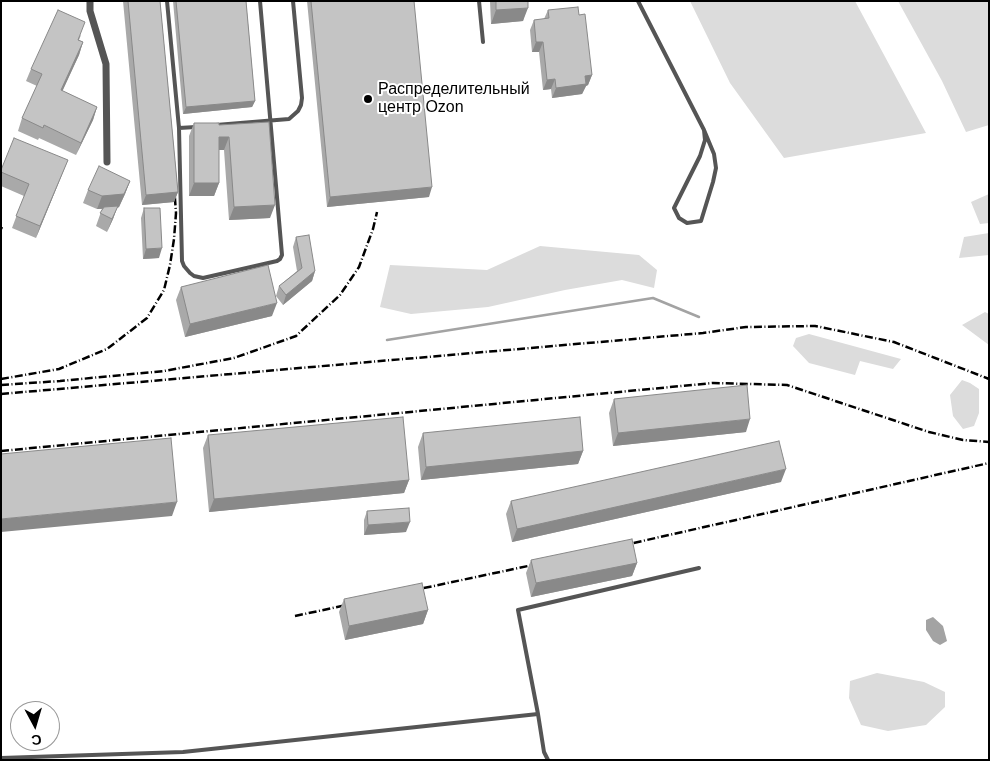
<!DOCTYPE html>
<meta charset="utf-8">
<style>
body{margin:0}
#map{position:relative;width:990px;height:761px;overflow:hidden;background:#fff;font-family:Arial,sans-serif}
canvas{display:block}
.frame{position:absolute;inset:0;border:2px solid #000;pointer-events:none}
.north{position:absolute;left:10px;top:701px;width:50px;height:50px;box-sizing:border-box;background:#fff;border:1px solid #999;border-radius:50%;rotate:174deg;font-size:14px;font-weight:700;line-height:20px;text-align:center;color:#000}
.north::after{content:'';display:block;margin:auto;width:18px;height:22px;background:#000;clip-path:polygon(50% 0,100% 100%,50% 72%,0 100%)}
</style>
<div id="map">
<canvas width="990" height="761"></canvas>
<div class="frame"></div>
<div class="north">С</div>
</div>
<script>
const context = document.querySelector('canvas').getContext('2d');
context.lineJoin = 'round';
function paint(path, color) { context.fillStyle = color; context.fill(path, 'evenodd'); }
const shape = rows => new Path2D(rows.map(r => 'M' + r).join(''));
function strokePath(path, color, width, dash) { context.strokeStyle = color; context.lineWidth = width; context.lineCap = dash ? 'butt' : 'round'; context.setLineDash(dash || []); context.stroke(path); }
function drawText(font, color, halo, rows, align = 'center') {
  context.font = font + ' Arial,sans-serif'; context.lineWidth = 4; context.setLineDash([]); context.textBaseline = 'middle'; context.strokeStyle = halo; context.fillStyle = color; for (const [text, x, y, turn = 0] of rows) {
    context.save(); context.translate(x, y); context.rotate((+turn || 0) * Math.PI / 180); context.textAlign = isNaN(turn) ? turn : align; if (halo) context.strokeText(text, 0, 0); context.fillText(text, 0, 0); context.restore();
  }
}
paint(shape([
 [690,1,855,1,926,133,784,158,730,83],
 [898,1,989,1,989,125,966,132,942,81],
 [989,194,989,223,980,224,971,202],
 [989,233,989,255,959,258,964,237],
 [540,246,639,255,657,270,654,288,622,280,565,290,488,307,411,314,380,307,390,265,487,270],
 [985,312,989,314,989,345,962,325],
 [809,334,901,359,893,369,860,361,855,375,809,363,793,346,796,338],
 [962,380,970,383,979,389,979,413,974,426,963,429,953,416,950,395],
 [877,673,924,682,945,692,945,707,926,725,888,731,861,725,849,698,850,681]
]), '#dcdcdc');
paint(shape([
 [933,617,943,626,947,641,940,645,933,641,926,630,926,620]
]), '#a3a3a3');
strokePath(shape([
 [387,340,653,298,699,317]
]), '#a3a3a3', 2.5);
strokePath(shape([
 [167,1,179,128,182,261,184,266,190,273,194,276,203,278,277,261,280,259,282,255,260,1],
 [479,1,483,42],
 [638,1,704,130,714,154,716,168,713,182,701,221,687,223,679,218,674,208,700,156,705,140,704,130],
 [216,125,289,119,298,111,301,105,302,98,293,1],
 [179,128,196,127],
 [1,758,183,752,538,714],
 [548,760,544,752,538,714,518,610,699,568]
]), '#555', 4);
strokePath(shape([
 [90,1,90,11,106,64,107,162]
]), '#555', 7);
strokePath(shape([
 [1,229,2,227],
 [1,379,59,369,107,349,147,318,164,290,170,265,174,239,176,213,174,185],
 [1,385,60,381,164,371,234,358,296,336,340,295,359,267,373,229,377,212],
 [1,394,703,333,746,327,815,326,894,342,989,379],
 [1,451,713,383,787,385,929,432,963,440,989,442],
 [620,546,989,463],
 [410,591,542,563],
 [295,616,356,603]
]), '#000', 2.5, [8, 2.5, 1, 2.5]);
paint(shape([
 [123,1,160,1,178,192,174,202,142,205],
 [173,1,246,1,255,101,252,107,183,114],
 [307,1,414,1,429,197,327,207],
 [490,1,528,1,523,21,491,24],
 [548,10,579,15,592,75,588,85,586,86,582,94,552,98,551,89,543,90,539,52,532,52,530,30,534,20,544,19],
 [81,35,79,40,83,42,79,55,62,91,97,107,93,120,76,155,39,138,38,140,18,131,22,118,37,86,26,81,31,69],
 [269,122,270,218,229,220,224,150,219,150,219,183,214,196,189,196,189,136,194,123,219,125],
 [68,160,36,238,12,228,24,196,1,186,1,170],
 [130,181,125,194,119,207,117,208,113,219,107,232,96,226,102,209,97,209,83,203,88,190],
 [144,208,159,258,143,259,141,218],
 [296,237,315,271,312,281,283,305,276,296,279,286,297,271,293,247],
 [181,287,272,316,185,337,176,300],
 [614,399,746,432,613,446,609,413],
 [423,433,583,451,578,464,421,480,418,447],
 [208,435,409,480,404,493,209,512,203,448],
 [781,482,512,542,506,514,511,501],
 [367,511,406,532,364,535,364,520],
 [531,560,637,563,632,576,531,597,526,573],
 [344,599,428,610,423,624,345,640,339,612]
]), '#a9a9a9');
paint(shape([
 [528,8,523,21,491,24,496,10],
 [83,42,79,55,57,103,61,90],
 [536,42,543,42,539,52,532,52],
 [592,75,588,85,586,86,582,94,552,98,556,88,585,76],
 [555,79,551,89,543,90,547,80],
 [255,101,252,107,183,114,186,107],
 [97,107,93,120,76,155,81,143],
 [219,137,229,137,224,150,214,150],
 [68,160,63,172,36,238,40,226],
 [130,181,125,194,119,207,117,208,113,219,107,232,112,219,117,208,97,209,102,196],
 [194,183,219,183,214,196,189,196],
 [432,187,429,197,327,207,330,197],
 [178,192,174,202,142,205,146,195],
 [275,205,270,218,229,220,234,207],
 [162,248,159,258,143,259,146,249],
 [315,271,312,281,283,305,286,295],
 [277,303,272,316,185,337,190,324],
 [750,419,746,432,613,446,618,433],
 [583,451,578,464,421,480,426,467],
 [786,469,781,482,512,542,517,529],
 [409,480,404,493,209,512,214,499],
 [177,502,172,516,1,532,1,519],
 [410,522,406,532,364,535,368,525],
 [637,563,632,576,531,597,536,583],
 [428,610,423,624,345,640,349,626]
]), '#898989');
const building = shape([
 [128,1,160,1,178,192,146,195,128,1],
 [176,1,246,1,255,101,186,107,176,1],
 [311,1,414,1,432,187,330,197,311,1],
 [496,1,528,1,528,8,496,10,496,1],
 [578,7,579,15,585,14,592,75,585,76,586,84,556,88,555,79,547,80,543,42,536,42,534,20,549,18,548,10,578,7],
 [58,10,85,22,78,40,83,42,61,90,97,107,81,143,44,125,43,128,22,118,42,74,31,69,58,10],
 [269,122,275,205,234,207,229,137,219,137,219,183,194,183,194,123,219,123,219,125,269,122],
 [14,138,68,160,40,226,16,216,29,184,1,172,1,170,14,138],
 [99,166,130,181,124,194,102,196,88,190,99,166],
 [118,206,112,219,100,213,104,207,118,206],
 [144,208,160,208,162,248,146,249,144,208],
 [309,235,315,271,286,295,279,286,302,268,296,237,309,235],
 [268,265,277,303,190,324,181,287,268,265],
 [747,385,750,419,618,433,614,399,747,385],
 [403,417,409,480,214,499,208,435,403,417],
 [580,417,583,451,426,467,423,433,580,417],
 [171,438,177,502,1,519,1,454,171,438],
 [779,441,786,469,517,529,511,501,779,441],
 [409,508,410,522,368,525,367,511,409,508],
 [632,539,637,563,536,583,531,560,632,539],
 [422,583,428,610,349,626,344,599,422,583]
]);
paint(building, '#c4c4c4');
strokePath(building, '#898989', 1);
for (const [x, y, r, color] of [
 [368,99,5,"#000"]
]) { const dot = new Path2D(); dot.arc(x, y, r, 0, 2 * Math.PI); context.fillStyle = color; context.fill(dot); strokePath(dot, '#fff', 2); }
drawText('16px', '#000', '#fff', [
 ["Распределительный",378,90],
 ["центр Ozon",378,108]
], 'left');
</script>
